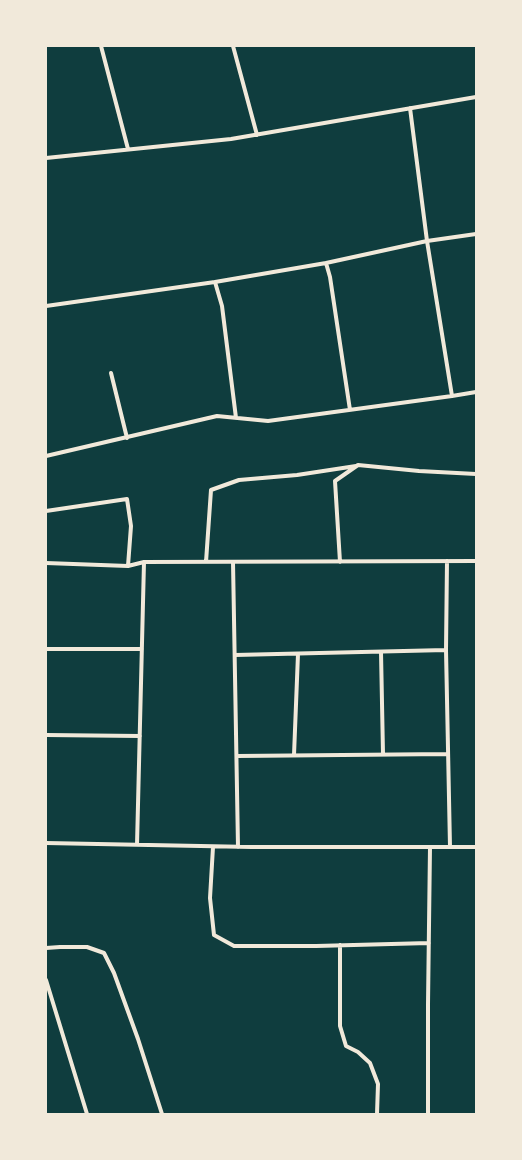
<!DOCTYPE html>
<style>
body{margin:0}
#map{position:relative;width:522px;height:1160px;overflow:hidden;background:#0f3d3e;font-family:"Public Sans",sans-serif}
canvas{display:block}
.frame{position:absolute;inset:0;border:47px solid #f1e9da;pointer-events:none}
</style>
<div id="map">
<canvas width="522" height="1160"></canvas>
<div class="frame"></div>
</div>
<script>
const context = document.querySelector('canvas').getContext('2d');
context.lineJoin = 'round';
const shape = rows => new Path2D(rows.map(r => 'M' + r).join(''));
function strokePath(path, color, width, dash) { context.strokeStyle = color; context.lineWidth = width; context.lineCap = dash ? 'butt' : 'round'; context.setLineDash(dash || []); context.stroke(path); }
strokePath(shape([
 [101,46,128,149],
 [233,46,257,135],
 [410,108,427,241,452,396],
 [46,158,231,139,476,97],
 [326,263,330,277,350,410],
 [215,282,222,306,236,418],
 [46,306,215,282,326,263,427,241,476,234],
 [111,373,127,438],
 [46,456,217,416,268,421,452,396,476,392],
 [46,511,127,499,131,526,128,566],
 [447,561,446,650,450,847],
 [206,562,211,490,239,480,297,475,356,466],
 [233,562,238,847],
 [340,562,335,481,358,465,419,471,476,474],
 [46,563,128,566,144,562,476,561],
 [46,649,142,649],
 [381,652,383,754],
 [235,655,446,650],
 [46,735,140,736],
 [294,755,298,654],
 [237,756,448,754],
 [46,843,252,847,476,847],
 [137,845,144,562],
 [213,847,210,898,214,935,234,946,316,946,429,943],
 [340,945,340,1026,346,1046,358,1052,370,1063,378,1084,377,1114],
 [46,948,60,947,87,947,104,953,114,973,138,1039,162,1114],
 [46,980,87,1114],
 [428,1114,428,1004,430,847]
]), '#f1e9da', 4);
</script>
